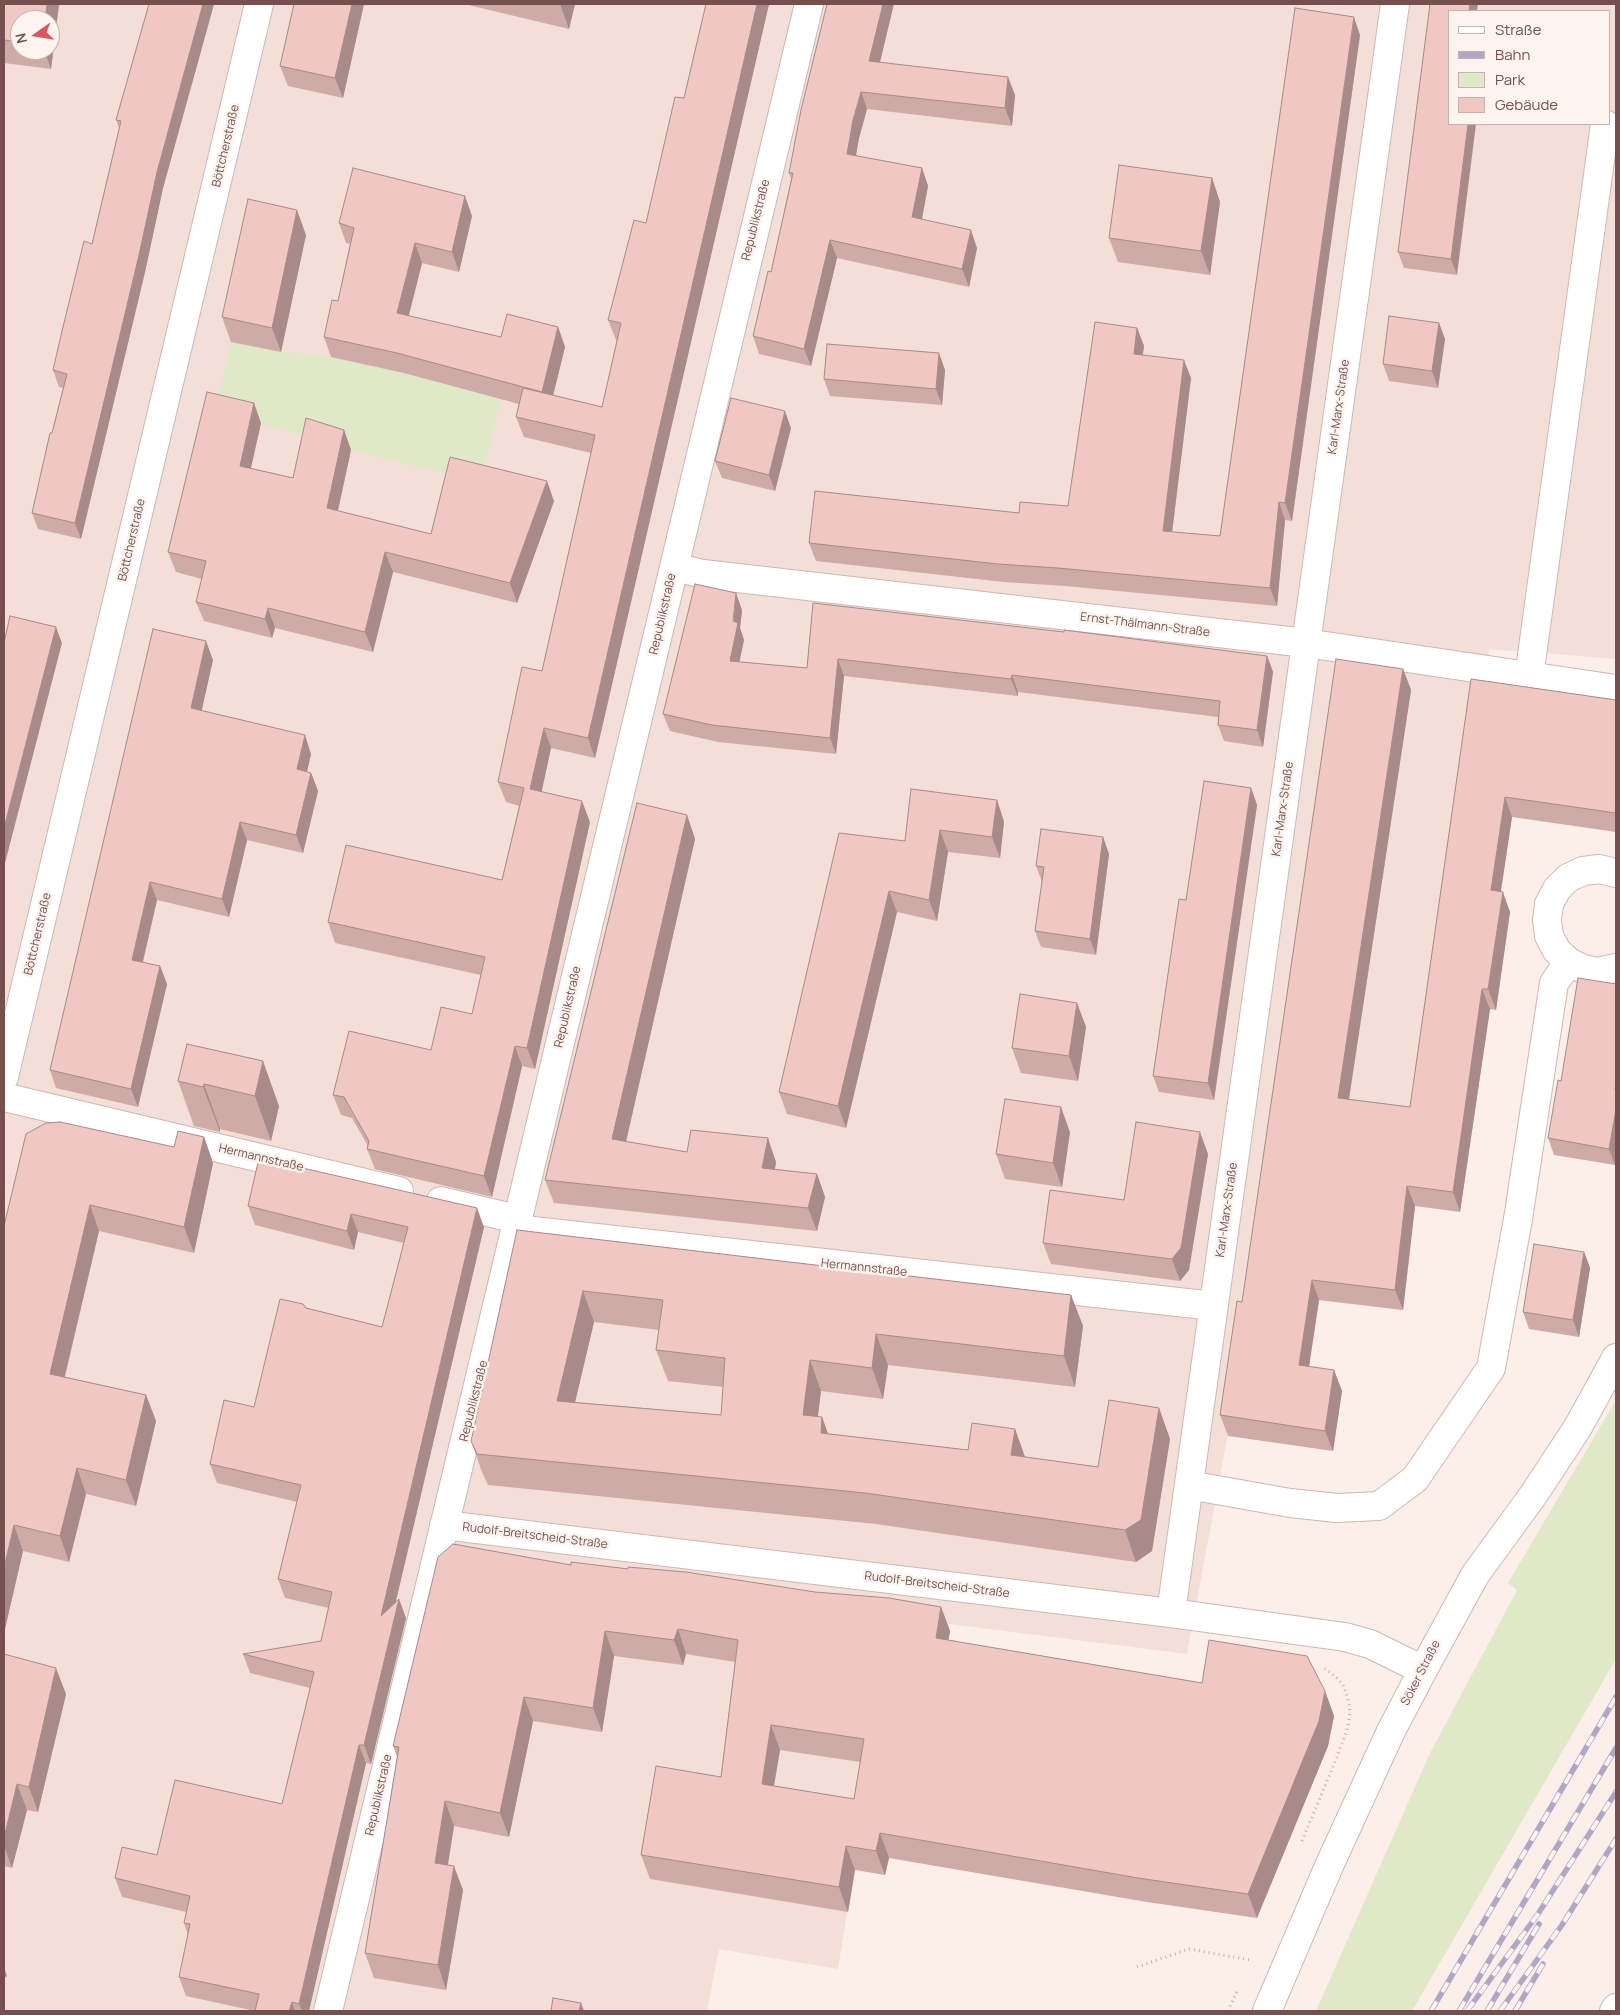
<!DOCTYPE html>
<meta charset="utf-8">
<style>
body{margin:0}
#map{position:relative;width:1620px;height:2015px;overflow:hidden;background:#fcefe9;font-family:Manrope,sans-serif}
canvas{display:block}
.frame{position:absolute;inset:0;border:5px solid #75504e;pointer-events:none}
.legend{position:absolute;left:1448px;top:10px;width:162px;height:115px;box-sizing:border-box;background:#fef4ef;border:1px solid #c7b2af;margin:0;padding:6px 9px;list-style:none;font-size:15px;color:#75504e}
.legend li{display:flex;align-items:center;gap:10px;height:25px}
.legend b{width:25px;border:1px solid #c7b2af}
.north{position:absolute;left:10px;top:10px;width:50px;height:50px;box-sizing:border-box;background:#fef4ef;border:1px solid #c7b2af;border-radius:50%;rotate:257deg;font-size:14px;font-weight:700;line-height:20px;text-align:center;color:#75504e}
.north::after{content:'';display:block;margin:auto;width:18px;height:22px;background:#de555f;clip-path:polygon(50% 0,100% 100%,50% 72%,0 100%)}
</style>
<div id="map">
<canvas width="1620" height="2015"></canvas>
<div class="frame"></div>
<ul class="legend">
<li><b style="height:6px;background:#fff"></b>Straße</li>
<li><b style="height:6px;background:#afa7c6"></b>Bahn</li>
<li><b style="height:14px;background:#dfe9c8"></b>Park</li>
<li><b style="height:14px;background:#f0c7c2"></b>Gebäude</li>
</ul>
<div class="north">N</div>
</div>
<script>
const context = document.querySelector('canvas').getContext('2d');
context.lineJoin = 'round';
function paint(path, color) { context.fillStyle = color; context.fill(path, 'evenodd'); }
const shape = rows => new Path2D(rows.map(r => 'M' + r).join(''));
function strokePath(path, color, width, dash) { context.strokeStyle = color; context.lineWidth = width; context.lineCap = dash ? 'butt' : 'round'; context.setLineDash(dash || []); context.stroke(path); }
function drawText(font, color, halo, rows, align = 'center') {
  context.font = font + ' Manrope,sans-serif'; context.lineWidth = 5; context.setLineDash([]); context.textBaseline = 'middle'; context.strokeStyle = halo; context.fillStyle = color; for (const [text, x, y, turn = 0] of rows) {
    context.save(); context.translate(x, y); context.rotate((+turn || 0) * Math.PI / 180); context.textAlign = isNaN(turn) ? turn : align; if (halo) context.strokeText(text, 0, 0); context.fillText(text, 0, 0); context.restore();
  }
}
paint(shape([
 [4,4,1616,4,1616,659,1489,649,1466,779,1403,1310,1254,1293,1187,1654,894,1617,838,1969,719,1949,707,2011,4,2011],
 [1449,11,1609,11,1609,124,1449,124],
 [20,20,50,20,50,50,20,50]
]), '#f3dfd8');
paint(shape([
 [231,342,282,352,322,355,404,373,500,398,483,476,458,477,351,450,313,438,214,412],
 [1616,1400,1616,1659,1412,2011,1316,2011,1430,1753,1517,1590,1508,1583]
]), '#dfe9c8');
const minor = shape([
 [674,567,703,574,1306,643,1616,689],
 [1529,677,1605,124],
 [1616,873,1599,869,1583,871,1568,878,1557,889,1549,904,1547,920,1549,936,1557,951,1569,962,1583,969,1598,972,1616,968],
 [4,1077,259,4],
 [4,1097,399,1191],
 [441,1201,517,1219],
 [515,1229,1214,1306],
 [1189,1485,1290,1503,1337,1508,1379,1506,1415,1479,1491,1368,1518,1219,1554,983,1569,962],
 [444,1525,1171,1613,1345,1637,1370,1644,1423,1670],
 [1171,1613,1395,4],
 [328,2011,809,4],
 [1267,2011,1329,1866,1391,1731,1423,1670,1475,1575,1534,1494,1578,1427,1616,1358],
 [1614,2011,1616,2008]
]);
strokePath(minor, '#cfb7b2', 30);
strokePath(shape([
 [1302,1841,1337,1757,1348,1727,1350,1712,1348,1698,1343,1685,1336,1677,1324,1668],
 [1137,1967,1189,1949,1251,1960],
 [1228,2011,1238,1989]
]), '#d5a9a5', 3, [1, 4]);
strokePath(minor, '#fff', 28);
const rail = shape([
 [1431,2011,1616,1697],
 [1459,2011,1616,1748],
 [1467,2011,1538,1914,1616,1792],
 [1487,2011,1539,1924],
 [1500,2011,1562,1925,1616,1839],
 [1515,2011,1543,1964]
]);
strokePath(rail, '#afa7c6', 5.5);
strokePath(rail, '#fef4ef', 4, [11]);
paint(shape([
 [4,4,59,4,51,69,4,63],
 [20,20,50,50,20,50],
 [149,4,214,4,163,188,145,272,81,539,38,529,32,513,63,388,59,387,53,370,92,244,119,128,116,120],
 [294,4,364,4,343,98,288,86,280,66],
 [464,4,575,4,569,29],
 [706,4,769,4,595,758,551,748,541,792,590,822,535,1069,522,1066,492,1197,375,1169,367,1149,368,1146,352,1118,341,1115,333,1095,431,1050,472,1014,481,975,335,943,328,922,502,880,519,806,506,802,498,782,542,671,591,453,524,437,516,417,519,404,404,373,331,357,324,337,338,301,350,244,346,243,339,223,472,216,459,272,422,263,409,316,501,337,558,327,565,347,553,395,602,407,617,341,616,340,608,320,646,223,684,98],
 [1449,11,1457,275,1404,268,1398,252],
 [1360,35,1292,521,1285,520,1277,606,1065,586,1004,582,816,561,809,543,1068,506,1137,328,1144,346,1143,355,1191,378,1172,532,1220,536],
 [880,63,1015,95,1012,126,867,109,859,138,856,156,922,168,928,186,922,219,977,248,969,287,837,258,811,366,759,354,753,336,771,272,791,179,789,173],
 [1212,178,1220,202,1210,275,1118,262,1109,238],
 [306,235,281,352,231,342,222,317],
 [1439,323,1445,339,1438,388,1389,381,1383,364],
 [945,370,942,405,830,396,824,379],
 [261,423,251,468,293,478,344,430,351,450,338,511,431,534,554,501,517,603,393,572,373,652,275,628,272,638,204,621,196,602,202,579,176,572,168,552],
 [791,428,775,491,722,478,715,461],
 [813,603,1267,656,1273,672,1263,747,1224,741,1218,725,1218,717,1018,692,1018,696,844,676,836,754,718,742,670,731,663,714,742,610,740,628,744,640,739,662,807,668],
 [213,660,201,711,311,754,307,772,311,773,318,791,303,853,247,840,229,917,157,900,143,962,160,966,167,984,138,1107,56,1088,50,1070],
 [1403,669,1411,690,1349,1099,1410,1107,1471,679,1616,700,1616,832,1512,817,1501,891,1510,912,1496,1010,1490,1009,1460,1212,1415,1206,1403,1310,1319,1300,1309,1367,1334,1370,1342,1391,1333,1451,1228,1436,1220,1415],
 [1251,788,1257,805,1214,1100,1159,1092,1153,1076,1186,900],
 [997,800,1004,822,1000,858,948,852,937,921,897,912,846,1128,787,1114,779,1092,905,841],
 [687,815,695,839,626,1142,687,1152,776,1162,775,1169,817,1174,825,1197,817,1231,554,1203,545,1180],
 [1103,837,1109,854,1096,955,1041,947,1035,931,1042,882,1036,866],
 [1616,984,1616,1159,1615,1165,1554,1155,1548,1138,1561,1081],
 [1077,1003,1086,1027,1078,1081,1021,1073,1012,1048],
 [187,1044,279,1106,271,1141,220,1129,220,1132,194,1126,178,1081],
 [1070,1132,1062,1187,1005,1179,996,1154],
 [204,1137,213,1163,194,1253,99,1231,65,1377,146,1395,156,1421,136,1506,86,1494,69,1562,23,1551,4,1633,4,1226,174,1147],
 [1208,1154,1189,1270,1180,1281,1051,1264,1043,1243,1124,1200],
 [259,1158,484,1227,395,1603,406,1618,371,1764,366,1763,309,2011,255,2011,186,1996,179,1977,188,1935,184,1923,186,1912,122,1897,115,1878,157,1855,282,1804,310,1688,250,1673,243,1654,321,1641,329,1608,285,1598,278,1579,297,1502,217,1483,210,1464,254,1407,306,1308,382,1327,404,1243,358,1232,354,1250,255,1225,248,1206],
 [517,1230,1071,1295,1083,1326,1075,1387,888,1365,883,1399,821,1391,818,1416,822,1417,828,1434,968,1450,1015,1429,1025,1457,1098,1467,1159,1408,1170,1439,1152,1551,1136,1562,876,1524,488,1485,482,1472,471,1441],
 [594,1322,659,1330,656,1350,668,1381,723,1387,721,1415,575,1402],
 [1584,1252,1590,1268,1579,1337,1529,1329,1523,1312],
 [571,1565,815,1592,941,1607,950,1631,948,1640,1202,1683,1325,1691,1334,1716,1328,1746,1257,1918,1147,1902,889,1858,885,1875,855,1870,848,1912,650,1879,641,1855,721,1777,735,1662,686,1654,683,1665,614,1656,602,1732,533,1721,509,1837,454,1826,448,1865,463,1890,446,1990,374,1978,365,1953,397,1757,393,1746],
 [780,1750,860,1762,854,1799,774,1786],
 [4,1654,66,1694,38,1812,27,1810,12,1868,4,1866]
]), '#ceaba7');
paint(shape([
 [47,4,59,4,51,69,44,50,50,50,50,20,45,20],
 [203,4,214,4,163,188,145,272,81,539,75,523,157,172],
 [352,4,364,4,343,98,335,78],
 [560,4,575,4,569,29],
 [757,4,769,4,595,758,588,738],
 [883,4,894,4,876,79,869,61],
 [1470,4,1478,4,1477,11,1469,11],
 [1354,17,1360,35,1292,521,1285,503],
 [1008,77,1015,95,1012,126,1005,108],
 [861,92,867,109,859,138,853,172,847,154,853,120],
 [1468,124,1476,124,1457,275,1451,259],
 [922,168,928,186,919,234,912,217],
 [1212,178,1220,202,1210,275,1201,251],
 [465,196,472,216,459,272,452,252],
 [297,210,306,235,281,352,272,328],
 [971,230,977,248,969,287,962,269],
 [830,240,837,258,811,366,804,349],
 [415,243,422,263,404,333,397,313],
 [1439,323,1445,339,1438,388,1432,371],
 [558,327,565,347,549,412,542,392],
 [1137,328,1144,346,1140,372,1134,354],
 [939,353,945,370,942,405,936,389],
 [1184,360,1191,378,1170,549,1163,531],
 [254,403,261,423,247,485,240,466],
 [785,411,791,428,775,491,769,475],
 [344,430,351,450,334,528,327,508],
 [547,481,554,501,517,603,510,583],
 [1279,502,1285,520,1277,606,1270,588],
 [385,552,393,572,373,652,365,632],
 [736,593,742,610,740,628,744,640,736,678,730,661],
 [268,608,275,628,272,638,265,619],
 [56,627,62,643,4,867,4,828],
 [206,641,213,660,198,727,191,708],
 [1267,656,1273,672,1263,747,1257,730],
 [838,659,844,676,836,754,830,738],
 [1403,669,1411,690,1346,1118,1338,1098],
 [1012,675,1018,692,1018,696,1011,679],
 [544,728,551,748,538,809,530,789],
 [305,735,311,754,303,788,297,769],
 [311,773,318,791,303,853,296,835],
 [1251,788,1257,805,1214,1100,1208,1083],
 [1505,797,1512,817,1498,910,1491,890],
 [997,800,1004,822,1000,858,992,837],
 [582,801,590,822,535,1069,527,1048],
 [687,815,695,839,621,1163,612,1139],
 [240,822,247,840,229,917,222,899],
 [940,830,948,852,937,921,929,900],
 [1103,837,1109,854,1096,955,1090,939],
 [150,882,157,900,139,978,132,960],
 [889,891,897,912,846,1128,838,1106],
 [1503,892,1510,912,1496,1010,1488,989],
 [160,966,167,984,138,1107,131,1089],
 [1482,989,1490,1009,1460,1212,1453,1192],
 [1077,1003,1086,1027,1078,1081,1069,1056],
 [515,1046,522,1066,492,1197,484,1176],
 [263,1061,279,1106,271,1141,255,1096],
 [204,1084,220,1129,220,1132,203,1087],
 [1061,1107,1070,1132,1062,1187,1053,1163],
 [1616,1109,1616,1159,1615,1165,1609,1149],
 [1200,1132,1208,1154,1189,1270,1180,1281,1172,1259],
 [204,1137,213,1163,194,1253,184,1227],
 [768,1138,776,1162,771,1191,762,1168],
 [817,1174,825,1197,817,1231,808,1208],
 [1407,1186,1415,1206,1403,1310,1395,1290],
 [90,1205,99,1231,59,1400,50,1374],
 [477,1208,484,1227,388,1635,381,1616],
 [351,1214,358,1232,354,1250,347,1231],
 [1584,1252,1590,1268,1579,1337,1573,1320],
 [1312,1280,1319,1300,1306,1386,1299,1365],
 [583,1291,594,1322,568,1432,557,1401],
 [1071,1295,1083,1326,1075,1387,1064,1356],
 [876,1334,888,1365,883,1399,872,1368],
 [810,1360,821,1391,814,1446,803,1415],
 [1334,1370,1342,1391,1333,1451,1325,1431],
 [146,1395,156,1421,136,1506,126,1480],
 [1159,1408,1170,1439,1152,1551,1136,1562,1125,1530],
 [822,1417,833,1448,821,1433],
 [1015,1429,1026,1460,1011,1455],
 [77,1468,86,1494,69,1562,60,1536],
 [14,1525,23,1551,4,1633,4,1568],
 [399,1599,406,1618,371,1764,364,1745],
 [941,1607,950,1631,945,1663,936,1638],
 [678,1629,686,1654,683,1665,674,1640],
 [605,1631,614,1656,602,1732,593,1708],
 [56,1668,66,1694,38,1812,29,1787],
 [1325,1691,1334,1716,1328,1746,1257,1918,1248,1894],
 [524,1697,533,1721,509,1837,500,1813],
 [771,1725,780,1750,770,1808,762,1784],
 [359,1745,366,1763,309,2011,302,2011,299,2004],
 [17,1784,27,1810,12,1868,4,1845,4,1838],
 [445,1801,454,1826,444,1887,435,1863],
 [880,1833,889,1858,885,1875,876,1851],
 [846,1846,855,1870,848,1912,839,1887],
 [454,1866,463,1890,446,1990,438,1965],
 [4,1967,7,1976,4,1978],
 [292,2002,295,2011,289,2011],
 [581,2003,584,2011,579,2011]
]), '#a88b88');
const building = shape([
 [4,4,47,4,45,20,20,20,20,42,4,40,4,4],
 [149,4,203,4,157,172,139,255,75,523,32,513,50,433,52,433,67,374,53,370,62,331,84,241,92,244,121,121,116,120,149,4],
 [294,4,352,4,335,78,280,66,294,4],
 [706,4,757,4,588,738,544,728,530,789,582,801,527,1048,515,1046,484,1176,367,1149,369,1141,344,1097,333,1095,349,1031,431,1050,441,1007,472,1014,485,957,328,922,346,845,502,880,524,788,498,782,522,667,542,671,595,435,516,417,523,388,602,407,621,323,608,320,634,220,646,223,675,97,684,98,706,4],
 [827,4,883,4,869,61,1008,77,1005,108,861,92,853,120,847,154,922,168,912,217,971,230,962,269,830,240,804,349,753,336,768,271,771,272,793,173,789,173,801,110,827,4],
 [1430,4,1470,4,1469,11,1449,11,1449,124,1468,124,1451,259,1398,252,1430,4],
 [1295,8,1354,17,1285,503,1279,502,1270,588,1058,568,998,564,809,543,815,491,1019,513,1020,502,1068,506,1095,322,1137,328,1134,354,1184,360,1163,531,1220,536,1295,8],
 [1119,165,1212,178,1201,251,1109,238,1119,165],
 [353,168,465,196,452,252,415,243,397,313,501,337,507,314,558,327,542,392,397,353,324,337,332,300,338,301,354,228,339,223,353,168],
 [248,199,297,210,272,328,222,317,248,199],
 [1389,316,1439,323,1432,371,1383,364,1389,316],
 [827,344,939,353,936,389,824,379,827,344],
 [207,392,254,403,240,466,293,478,306,418,344,430,327,508,431,534,450,457,547,481,510,583,385,552,365,632,268,608,265,619,196,602,206,561,168,552,207,392],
 [731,398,785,411,769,475,715,461,731,398],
 [695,584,736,593,733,621,738,623,730,661,807,668,813,603,1064,632,1064,630,1267,656,1257,730,1218,725,1220,701,1012,675,1011,679,838,659,830,738,712,725,663,714,695,584],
 [10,616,56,627,4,828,4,643,10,616],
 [153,629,206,641,191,708,305,735,297,769,311,773,296,835,240,822,222,899,150,882,132,960,160,966,131,1089,50,1070,153,629],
 [1336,659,1403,669,1338,1098,1410,1107,1471,679,1616,700,1616,813,1505,797,1491,890,1503,892,1488,989,1482,989,1453,1192,1407,1186,1395,1290,1312,1280,1299,1365,1334,1370,1325,1431,1220,1415,1237,1301,1242,1302,1336,659],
 [1204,781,1251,788,1208,1083,1153,1076,1179,899,1186,900,1204,781],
 [911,789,997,800,992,837,940,830,929,900,889,891,838,1106,779,1092,839,833,905,841,911,789],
 [637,803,687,815,612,1139,687,1152,691,1130,768,1138,762,1168,817,1174,808,1208,545,1180,637,803],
 [1041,829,1103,837,1090,939,1035,931,1044,867,1036,866,1041,829],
 [1578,978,1616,984,1616,1082,1615,1090,1616,1090,1616,1109,1609,1149,1548,1138,1558,1080,1561,1081,1578,978],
 [1020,994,1077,1003,1069,1056,1012,1048,1020,994],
 [187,1044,263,1061,255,1096,204,1084,203,1087,178,1081,187,1044],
 [1005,1099,1061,1107,1053,1163,996,1154,1005,1099],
 [60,1122,174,1147,178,1131,204,1137,184,1227,90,1205,50,1374,146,1395,126,1480,77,1468,60,1536,14,1525,4,1568,4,1226,26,1134,46,1123,60,1122],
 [1136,1122,1200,1132,1181,1248,1172,1259,1043,1243,1050,1190,1124,1200,1136,1122],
 [259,1158,477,1208,381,1616,399,1599,364,1745,359,1745,299,2004,292,2002,289,2011,255,2011,259,1994,179,1977,190,1924,184,1923,190,1896,115,1878,122,1847,157,1855,175,1780,282,1804,314,1672,243,1654,321,1641,332,1592,278,1579,301,1485,210,1464,224,1400,254,1407,280,1299,303,1304,306,1308,382,1327,408,1227,351,1214,347,1231,248,1206,259,1158],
 [517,1230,1071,1295,1064,1356,876,1334,872,1368,810,1360,803,1415,822,1417,821,1433,968,1450,972,1423,1015,1429,1011,1455,1098,1467,1109,1400,1159,1408,1141,1520,1125,1530,865,1493,477,1454,471,1441,517,1230],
 [583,1291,663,1300,656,1350,725,1358,721,1415,557,1401,583,1291],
 [1534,1244,1584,1252,1573,1320,1523,1312,1534,1244],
 [453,1544,571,1565,571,1562,628,1569,628,1567,686,1572,815,1592,889,1598,941,1607,936,1638,1202,1683,1209,1640,1307,1656,1325,1691,1319,1721,1248,1894,1138,1878,880,1833,876,1851,846,1846,839,1887,641,1855,656,1766,721,1777,738,1640,678,1629,674,1640,605,1631,593,1708,524,1697,500,1813,445,1801,435,1863,454,1866,438,1965,365,1953,399,1747,393,1746,438,1557,453,1544],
 [771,1725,864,1739,854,1799,762,1784,771,1725],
 [4,1654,56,1668,29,1787,17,1784,4,1838,4,1654],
 [553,1998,581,2003,579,2011,551,2011,553,1998]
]);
paint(building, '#f0c7c2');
strokePath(building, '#a88b88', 1);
drawText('12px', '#75504e', '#fef4ef', [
 ["Böttcherstraße",226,146,-77],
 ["Republikstraße",756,220,-76],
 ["Karl-Marx-Straße",1339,407,-82],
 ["Böttcherstraße",132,540,-77],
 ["Republikstraße",663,614,-77],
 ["Ernst-Thälmann-Straße",1145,625,7],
 ["Karl-Marx-Straße",1283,809,-82],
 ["Böttcherstraße",38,934,-77],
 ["Republikstraße",568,1007,-77],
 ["Hermannstraße",261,1158,13],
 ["Karl-Marx-Straße",1227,1210,-82],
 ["Hermannstraße",864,1268,6],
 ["Republikstraße",474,1401,-76],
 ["Rudolf-Breitscheid-Straße",535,1536,7],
 ["Rudolf-Breitscheid-Straße",937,1585,7],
 ["Söker Straße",1421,1673,-63],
 ["Republikstraße",379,1795,-77]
]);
</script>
